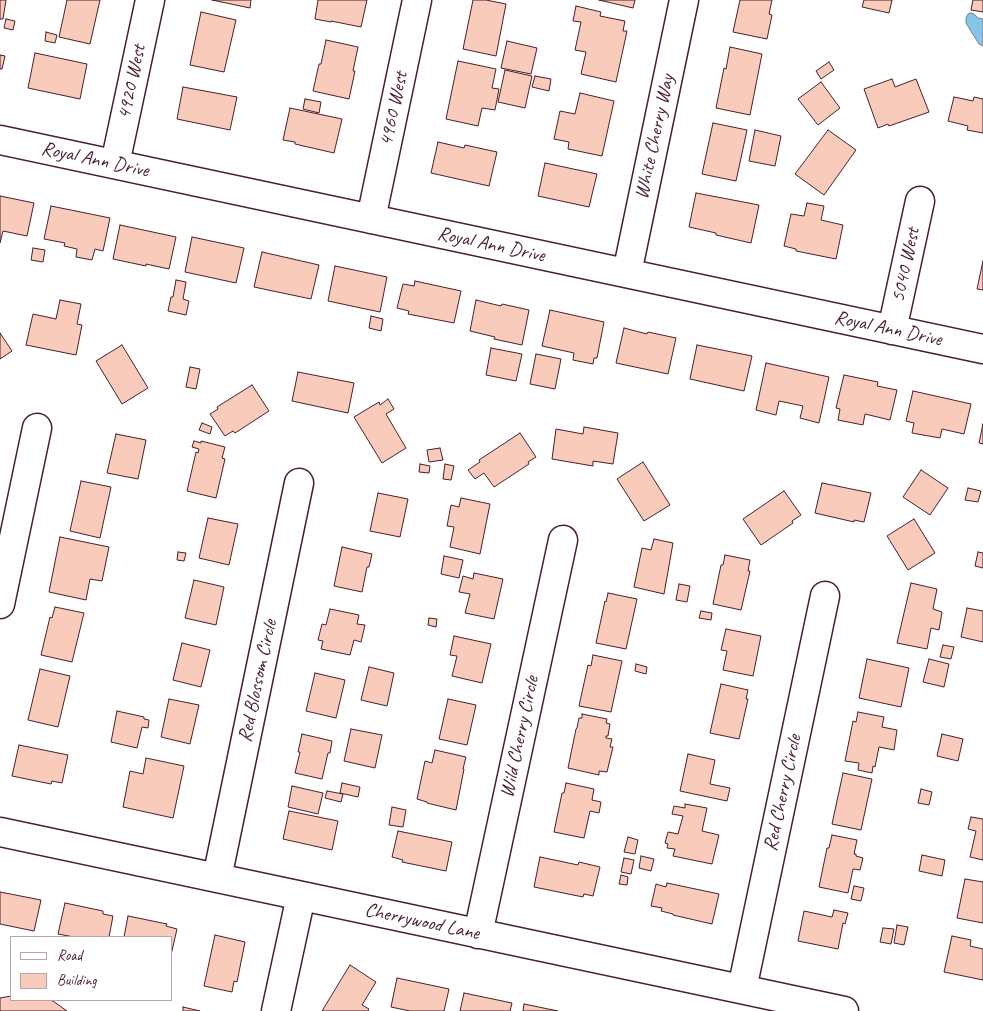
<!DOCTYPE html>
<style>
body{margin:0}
#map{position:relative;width:983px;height:1011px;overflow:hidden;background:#fff;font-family:Caveat,sans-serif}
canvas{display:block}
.legend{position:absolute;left:10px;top:936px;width:162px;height:65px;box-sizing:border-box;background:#fff;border:1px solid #b7a5aa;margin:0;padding:6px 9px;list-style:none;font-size:15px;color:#4a1f2b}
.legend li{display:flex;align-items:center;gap:10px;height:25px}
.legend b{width:25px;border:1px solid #b7a5aa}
</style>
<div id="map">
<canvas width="983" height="1011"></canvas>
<ul class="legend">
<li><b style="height:6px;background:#fff"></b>Road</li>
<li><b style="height:14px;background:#f9cbbb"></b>Building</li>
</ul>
</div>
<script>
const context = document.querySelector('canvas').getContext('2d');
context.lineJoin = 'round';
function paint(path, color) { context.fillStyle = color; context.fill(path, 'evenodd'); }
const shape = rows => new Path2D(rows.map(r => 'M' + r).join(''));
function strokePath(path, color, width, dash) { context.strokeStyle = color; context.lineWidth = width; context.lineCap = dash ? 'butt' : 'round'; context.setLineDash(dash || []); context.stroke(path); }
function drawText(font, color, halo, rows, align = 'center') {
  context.font = font + ' Caveat,sans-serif'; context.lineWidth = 5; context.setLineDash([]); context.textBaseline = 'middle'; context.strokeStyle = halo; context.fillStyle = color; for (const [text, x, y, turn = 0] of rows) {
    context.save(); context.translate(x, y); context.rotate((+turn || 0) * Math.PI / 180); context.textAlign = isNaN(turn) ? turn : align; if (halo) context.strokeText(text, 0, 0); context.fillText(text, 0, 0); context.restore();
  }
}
const water = shape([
 [971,13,974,14,978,18,983,19,983,46,979,44,972,33,966,23,966,18,968,14,971,13]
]);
paint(water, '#87c4e7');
strokePath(water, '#6f829c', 1);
const building = shape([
 [0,0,6,0,3,19,0,19,0,0],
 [67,0,100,0,90,44,59,37,67,0],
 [212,0,251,0,250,8,212,0],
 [318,0,367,0,361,27,331,21,331,22,315,19,318,0],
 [473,0,486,0,506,4,496,56,463,49,473,0],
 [599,0,635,0,633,8,599,0],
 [740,0,772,0,769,14,772,15,767,39,733,32,740,0],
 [864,0,892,0,889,13,862,7,864,0],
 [973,0,983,0,983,12,971,10,973,0],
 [576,6,601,12,600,16,625,21,623,31,627,31,616,82,581,74,586,52,575,50,581,22,573,21,576,6],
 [201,12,236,20,224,72,190,65,201,12],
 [6,19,15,21,13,30,4,28,6,19],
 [46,32,57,35,55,43,45,41,46,32],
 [326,40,358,47,353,71,355,71,349,99,313,91,319,64,321,64,326,40],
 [507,41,537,48,531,74,501,68,507,41],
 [730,47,762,54,750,115,716,108,724,68,726,69,730,47],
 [35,53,87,64,80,99,28,88,35,53],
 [0,55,5,56,2,69,0,69,0,55],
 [458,61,496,69,492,88,499,89,495,110,482,108,478,126,446,119,458,61],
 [829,62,834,70,821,79,816,71,829,62],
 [505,70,532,76,525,108,498,102,505,70],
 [535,76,551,79,549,91,532,87,535,76],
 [892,79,895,87,916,79,929,112,889,126,888,124,878,128,864,89,892,79],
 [821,82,840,108,818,125,798,99,821,82],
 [183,87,237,97,230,130,177,119,183,87],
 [580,93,614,101,602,156,568,149,569,142,554,139,560,111,575,114,580,93],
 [954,97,973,101,974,97,983,99,983,133,967,130,968,126,948,121,954,97],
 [305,99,321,102,319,113,303,109,305,99],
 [290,108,342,119,334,153,295,144,295,142,283,140,290,108],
 [713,123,747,130,736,181,702,174,713,123],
 [755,130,781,136,775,166,749,161,755,130],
 [828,130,856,150,824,195,795,174,828,130],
 [438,142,464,148,465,145,497,152,489,186,431,173,438,142],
 [545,163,597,174,589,207,538,196,545,163],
 [696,193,759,205,751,243,716,235,716,233,689,227,696,193],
 [0,196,34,203,27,236,3,231,0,243,0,196],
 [807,203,824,206,821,220,843,225,836,259,796,251,796,249,784,246,791,214,804,216,807,203],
 [51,206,110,218,103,251,95,249,92,260,76,257,77,249,64,246,65,243,44,239,51,206],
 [120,225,176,237,169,269,146,264,146,266,113,259,120,225],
 [192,237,244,248,236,283,185,272,192,237],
 [33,248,45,250,43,262,31,260,33,248],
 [262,252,319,265,311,299,254,287,262,252],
 [983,261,983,290,977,289,983,261],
 [335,266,387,277,380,312,328,301,335,266],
 [176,280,186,282,183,299,189,301,186,315,168,311,171,297,173,297,176,280],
 [415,281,461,291,454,323,408,314,409,311,397,308,403,284,414,286,415,281],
 [60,300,81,304,77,324,82,325,76,355,26,345,33,314,56,319,60,300],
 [476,300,501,306,502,304,529,310,522,345,494,339,495,337,470,331,476,300],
 [550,310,604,322,597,358,594,358,593,364,573,360,574,353,542,346,550,310],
 [371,316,383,319,381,331,369,328,371,316],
 [624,328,647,334,648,332,676,338,668,374,616,363,624,328],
 [0,333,12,351,0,359,0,333],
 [122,345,148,388,122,404,96,361,122,345],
 [697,345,752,356,744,391,690,379,697,345],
 [491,348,522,354,516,381,486,375,491,348],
 [536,354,561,359,555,389,530,384,536,354],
 [766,363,829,377,819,423,800,418,803,406,779,401,776,415,756,410,766,363],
 [190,367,200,369,196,389,186,387,190,367],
 [298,372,354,383,348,413,292,401,298,372],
 [844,375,878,382,877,386,897,390,890,420,865,414,863,425,838,420,840,409,836,408,844,375],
 [252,385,269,411,235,433,233,431,225,436,210,414,218,409,217,407,252,385],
 [913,391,971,404,964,434,942,429,940,438,912,433,914,423,906,421,913,391],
 [388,399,394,409,386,414,406,448,382,463,354,417,379,402,380,405,388,399],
 [202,423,212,427,210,434,199,430,202,423],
 [983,424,983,444,979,443,983,424],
 [584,427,618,433,613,464,593,461,593,466,552,459,556,429,583,434,584,427],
 [520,433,536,457,528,462,529,464,494,487,484,473,475,479,468,470,480,462,479,460,520,433],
 [116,434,146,440,138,479,107,473,116,434],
 [194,441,201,443,201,441,225,447,222,458,225,459,216,498,187,491,196,452,198,453,199,449,192,447,194,441],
 [440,448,443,460,429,462,427,450,440,448],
 [643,462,670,505,644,521,617,479,643,462],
 [420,464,430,466,429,473,419,472,420,464],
 [445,464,454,466,451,480,443,479,445,464],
 [921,470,948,488,930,515,903,497,921,470],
 [81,481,111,487,100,538,70,531,81,481],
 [822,483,871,493,864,522,854,520,854,522,815,513,822,483],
 [968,488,981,491,978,502,965,500,968,488],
 [784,491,801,515,792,521,793,523,761,545,743,519,784,491],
 [378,493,408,499,400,537,370,531,378,493],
 [461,498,490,504,480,554,450,547,454,527,447,526,451,505,459,507,461,498],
 [208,518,238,524,229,565,199,558,208,518],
 [914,519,935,553,908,570,887,536,914,519],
 [60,537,109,547,102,581,90,579,86,600,49,592,60,537],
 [654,539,673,543,664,594,634,587,642,548,651,550,654,539],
 [342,547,372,554,369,567,367,567,362,592,334,586,342,547],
 [178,552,186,553,184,561,177,560,178,552],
 [978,552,983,553,983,568,975,566,978,552],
 [725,555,750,560,748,571,750,571,741,610,713,604,721,565,723,565,725,555],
 [444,556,463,560,459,578,441,574,444,556],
 [474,573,503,579,494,619,465,613,470,594,459,592,463,576,473,579,474,573],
 [194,580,224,587,216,625,185,618,194,580],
 [911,583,937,589,933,609,942,612,939,630,931,628,927,649,897,643,911,583],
 [679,584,690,586,687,602,676,600,679,584],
 [608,593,637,599,626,649,596,643,605,601,606,602,608,593],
 [55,607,84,613,72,662,41,655,50,617,52,618,55,607],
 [967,608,983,611,983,642,961,637,967,608],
 [330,609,359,615,357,624,365,625,361,642,354,640,350,655,321,649,323,641,318,640,322,624,326,625,330,609],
 [701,611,712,613,711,620,699,618,701,611],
 [429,618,437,619,436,627,428,625,429,618],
 [726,629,761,636,753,676,723,670,727,651,721,650,726,629],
 [454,636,491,644,482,683,452,676,457,656,450,655,454,636],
 [182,643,210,650,201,687,173,680,182,643],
 [943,645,954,647,951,659,940,657,943,645],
 [593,655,622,661,611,712,579,706,588,665,591,666,593,655],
 [867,659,909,668,901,707,859,698,867,659],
 [929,659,949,664,944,687,923,682,929,659],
 [636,664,647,667,646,674,635,671,636,664],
 [369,667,394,673,387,706,361,700,369,667],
 [40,669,70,676,58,727,28,720,40,669],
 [315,673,345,680,336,718,306,711,315,673],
 [721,684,748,690,746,699,748,699,739,739,710,733,721,684],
 [169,699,199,705,190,744,161,737,169,699],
 [448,699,476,705,467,745,439,739,448,699],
 [117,711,144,717,144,719,149,720,148,728,142,727,137,748,111,742,117,711],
 [858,712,884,717,882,727,897,730,894,750,879,747,875,767,873,766,872,773,858,770,859,763,845,761,853,721,856,722,858,712],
 [582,714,607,719,606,723,610,724,608,736,606,736,606,738,612,739,610,747,613,747,607,772,599,771,599,775,568,768,576,729,577,728,579,718,582,718,582,714],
 [351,729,382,735,375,768,344,761,351,729],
 [302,734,332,741,330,753,328,753,322,779,295,773,300,752,298,752,302,734],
 [942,734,963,739,958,761,937,756,942,734],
 [19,745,68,755,62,783,52,781,51,784,12,776,19,745],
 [435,750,466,757,463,769,464,769,456,810,427,803,427,802,417,799,425,761,432,763,435,750],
 [688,754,715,760,710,784,730,788,727,801,680,791,688,754],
 [146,758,184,766,173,818,123,807,130,771,143,774,146,758],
 [843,773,872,779,861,830,832,824,843,773],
 [342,783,360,787,358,797,340,793,342,783],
 [566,783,594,789,592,800,601,802,599,813,590,811,584,838,554,832,562,793,564,793,566,783],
 [292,786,323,793,318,814,288,807,292,786],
 [921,789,932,792,929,805,918,803,921,789],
 [327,791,343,794,341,802,325,798,327,791],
 [685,804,707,808,702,831,719,835,712,864,673,856,675,849,667,848,668,844,665,843,668,832,678,834,683,816,672,814,674,806,685,808,685,804],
 [392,807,406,810,403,827,389,825,392,807],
 [289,811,338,821,332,850,283,839,289,811],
 [971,817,983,819,983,860,970,857,976,831,968,829,971,817],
 [398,831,452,842,446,871,402,862,403,860,392,857,398,831],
 [832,835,857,840,854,854,856,854,856,856,863,858,860,870,853,869,848,893,819,887,827,848,829,848,832,835],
 [628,837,638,840,635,854,624,852,628,837],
 [922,855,945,860,942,876,919,871,922,855],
 [641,856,654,859,651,871,639,868,641,856],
 [540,857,578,865,579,862,600,867,593,896,584,894,583,897,534,887,540,857],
 [624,858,634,860,631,874,621,872,624,858],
 [621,875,628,877,627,885,619,884,621,875],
 [965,879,983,882,983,923,957,918,965,879],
 [667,883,719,894,712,924,673,915,673,914,661,911,662,908,651,906,656,884,666,887,667,883],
 [854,886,864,888,861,901,851,899,854,886],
 [0,892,41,900,34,931,0,924,0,892],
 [65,903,103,911,103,914,113,916,109,937,74,937,58,934,65,903],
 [834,910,848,913,845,924,843,923,838,949,798,941,804,911,832,917,834,910],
 [128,916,167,924,166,926,177,929,171,955,171,937,124,937,128,916],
 [897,925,908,927,904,945,894,943,897,925],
 [883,928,894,929,891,944,880,942,883,928],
 [215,935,245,942,237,982,234,981,232,992,204,986,215,935],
 [952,936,971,940,970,946,983,949,983,980,944,972,952,936],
 [350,965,376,982,362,1005,369,1009,368,1011,322,1011,350,965],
 [397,978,449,989,444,1011,410,1011,391,1007,397,978],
 [464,993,512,1003,510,1011,460,1011,464,993],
 [11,996,11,1000,48,1000,53,1001,67,1011,0,1011,0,998,11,996],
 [524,1004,558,1011,523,1011,524,1004],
 [183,1007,200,1011,183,1011,183,1007]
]);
paint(building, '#f9cbbb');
strokePath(building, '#4a1f2b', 1);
const street = shape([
 [0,140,983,349],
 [115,164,150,0],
 [371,219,417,0],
 [627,273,684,0],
 [892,330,920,201],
 [0,604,37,428],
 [0,832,844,1011],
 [217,878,299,483],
 [478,934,563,540],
 [742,989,825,596],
 [276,1011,301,896]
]);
strokePath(street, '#4a1f2b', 31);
strokePath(street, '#fff', 28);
drawText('20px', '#4a1f2b', '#fff', [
 ["4920 West",132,82,-78],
 ["4960 West",394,109,-78],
 ["White Cherry Way",655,137,-78],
 ["Royal Ann Drive",95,160,12],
 ["Royal Ann Drive",491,245,12],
 ["5040 West",906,265,-78],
 ["Royal Ann Drive",888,329,12],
 ["Red Blossom Circle",258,681,-78],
 ["Wild Cherry Circle",520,737,-78],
 ["Red Cherry Circle",783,793,-78],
 ["Cherrywood Lane",422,922,12]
]);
</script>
